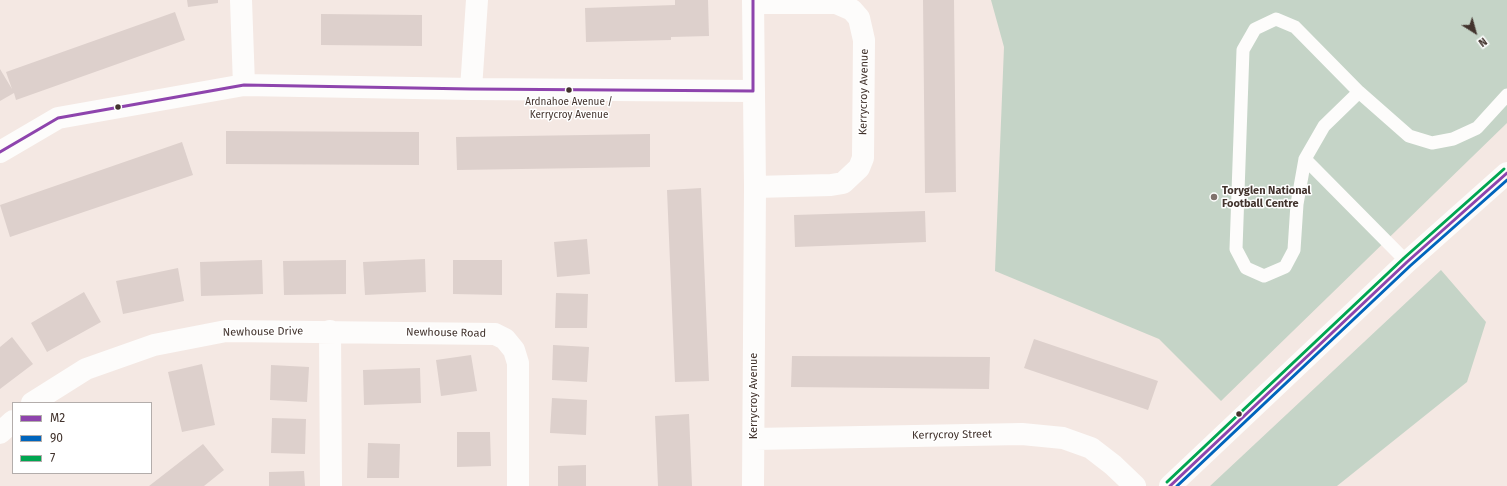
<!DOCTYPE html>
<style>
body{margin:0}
#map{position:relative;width:1507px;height:486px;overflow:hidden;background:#f4e8e3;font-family:"Fira Sans",sans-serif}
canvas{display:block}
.legend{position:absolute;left:12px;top:402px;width:140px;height:72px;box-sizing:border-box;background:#fff;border:1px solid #b3adab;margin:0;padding:5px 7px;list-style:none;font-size:12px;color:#42332d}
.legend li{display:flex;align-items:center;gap:8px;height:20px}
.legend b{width:20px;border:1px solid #b3adab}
.north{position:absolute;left:1455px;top:12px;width:40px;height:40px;-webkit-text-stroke:3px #fff;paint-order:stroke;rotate:143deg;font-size:11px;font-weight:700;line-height:16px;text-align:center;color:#42332d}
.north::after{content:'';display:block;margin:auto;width:14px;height:18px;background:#42332d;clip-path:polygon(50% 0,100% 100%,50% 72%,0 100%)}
</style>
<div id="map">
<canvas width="1507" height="486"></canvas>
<ul class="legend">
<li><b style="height:5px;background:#8e44ad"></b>M2</li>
<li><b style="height:5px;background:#0065bd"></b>90</li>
<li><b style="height:5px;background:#00a651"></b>7</li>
</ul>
<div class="north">N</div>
</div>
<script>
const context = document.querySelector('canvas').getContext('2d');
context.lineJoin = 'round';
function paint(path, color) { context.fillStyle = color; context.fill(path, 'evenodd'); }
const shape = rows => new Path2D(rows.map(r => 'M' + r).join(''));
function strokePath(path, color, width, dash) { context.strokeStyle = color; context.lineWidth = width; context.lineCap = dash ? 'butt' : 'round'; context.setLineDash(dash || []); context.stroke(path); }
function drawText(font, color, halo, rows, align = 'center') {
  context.font = font + ' "Fira Sans",sans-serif'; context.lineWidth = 3; context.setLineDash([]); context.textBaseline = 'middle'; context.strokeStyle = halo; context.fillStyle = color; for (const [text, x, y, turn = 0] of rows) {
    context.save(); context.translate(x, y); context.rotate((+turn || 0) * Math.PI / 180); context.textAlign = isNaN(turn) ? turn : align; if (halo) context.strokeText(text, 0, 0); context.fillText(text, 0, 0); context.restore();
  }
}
paint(shape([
 [991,0,1507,0,1507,123,1221,401,1159,339,995,271,1004,47],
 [1441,270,1486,322,1467,382,1337,486,1210,486]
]), '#c5d4c7');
paint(shape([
 [187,0,218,0,218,3,188,7],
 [675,0,708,0,709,36,671,37,671,40,586,42,585,8,675,5],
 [923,0,954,0,956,192,925,193],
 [175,12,185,40,16,100,14,93,0,101,0,69,12,89,6,72],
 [321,14,422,15,422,46,321,45],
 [226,131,419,132,419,165,226,164],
 [650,134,650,167,457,170,456,137],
 [182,142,193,175,10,237,0,205],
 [701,188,709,381,675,382,667,190],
 [925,211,926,242,795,247,794,215],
 [587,239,590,274,557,277,554,242],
 [425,259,426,292,365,295,363,262],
 [262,260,263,294,201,296,200,262],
 [346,260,346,294,284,295,283,261],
 [453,260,502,260,502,295,453,294],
 [178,268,184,301,123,314,116,281],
 [84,292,101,322,47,352,31,323],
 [556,293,588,294,587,328,555,328],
 [12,337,33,364,0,389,0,347],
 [1034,339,1158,381,1148,410,1024,368],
 [553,345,589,347,587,382,552,380],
 [471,355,477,391,441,396,436,360],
 [792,356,990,357,989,389,791,387],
 [202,364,215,425,182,432,168,372],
 [271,365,309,367,307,402,270,400],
 [420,368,421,403,364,405,363,370],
 [552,398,587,400,586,435,550,433],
 [689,414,692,486,658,486,655,416],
 [272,418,306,419,305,454,271,453],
 [457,432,490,432,491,466,457,467],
 [368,443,400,444,399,478,367,478],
 [203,444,224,470,204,486,149,486],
 [586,465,586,486,558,486,558,466],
 [304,471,305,486,269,486,269,472]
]), '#ddd0cc');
strokePath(shape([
 [1359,92,1324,126,1305,159,1407,262],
 [1305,159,1297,204,1294,250,1285,267,1264,276,1246,268,1236,249,1243,50,1255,29,1276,19,1295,27,1359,92,1409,136,1432,143,1453,139,1477,128,1507,95]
]), '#fdfcfb', 13);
strokePath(shape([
 [241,0,244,85],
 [753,0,755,187,753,486],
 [753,3,836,3,852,10,859,18,864,40,863,158,859,168,843,183,831,185,755,187],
 [471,89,477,0],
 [0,152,58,118,244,85,471,89,753,91],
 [330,331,331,486],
 [32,403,86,369,154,345,226,331,495,334,505,339,514,350,518,363,518,486],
 [0,433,13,421],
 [754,439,1022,434,1063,438,1091,448,1113,465,1135,486]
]), '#fdfcfb', 22);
strokePath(shape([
 [1170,486,1407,262,1507,173]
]), '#fdfcfb', 22);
strokePath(shape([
 [753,0,753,91],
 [0,152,58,118,244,85,471,89,753,91],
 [1170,486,1407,262,1507,173]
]), '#8e44ad', 3);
strokePath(shape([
 [1177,486,1410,266,1507,180]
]), '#0065bd', 3);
strokePath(shape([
 [1167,482,1404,258,1504,169]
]), '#00a651', 3);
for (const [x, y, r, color] of [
 [569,90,3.5,"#42332d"],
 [118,107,3.5,"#42332d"],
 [1214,197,4,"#80726d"],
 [1239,414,3.5,"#42332d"]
]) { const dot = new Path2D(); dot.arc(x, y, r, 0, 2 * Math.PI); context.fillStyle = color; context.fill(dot); strokePath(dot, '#fff', 1.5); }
drawText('10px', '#42332d', '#fff', [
 ["Ardnahoe Avenue /",569,102],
 ["Kerrycroy Avenue",569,115]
]);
drawText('11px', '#42332d', '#fff', [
 ["Kerrycroy Avenue",864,92,-89],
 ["Newhouse Drive",263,332,-1],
 ["Newhouse Road",446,333,1],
 ["Kerrycroy Avenue",754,396,-90],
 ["Kerrycroy Street",952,435,-1]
]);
drawText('bold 11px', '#42332d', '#fff', [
 ["Toryglen National",1222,191],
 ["Football Centre",1222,204]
], 'left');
</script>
